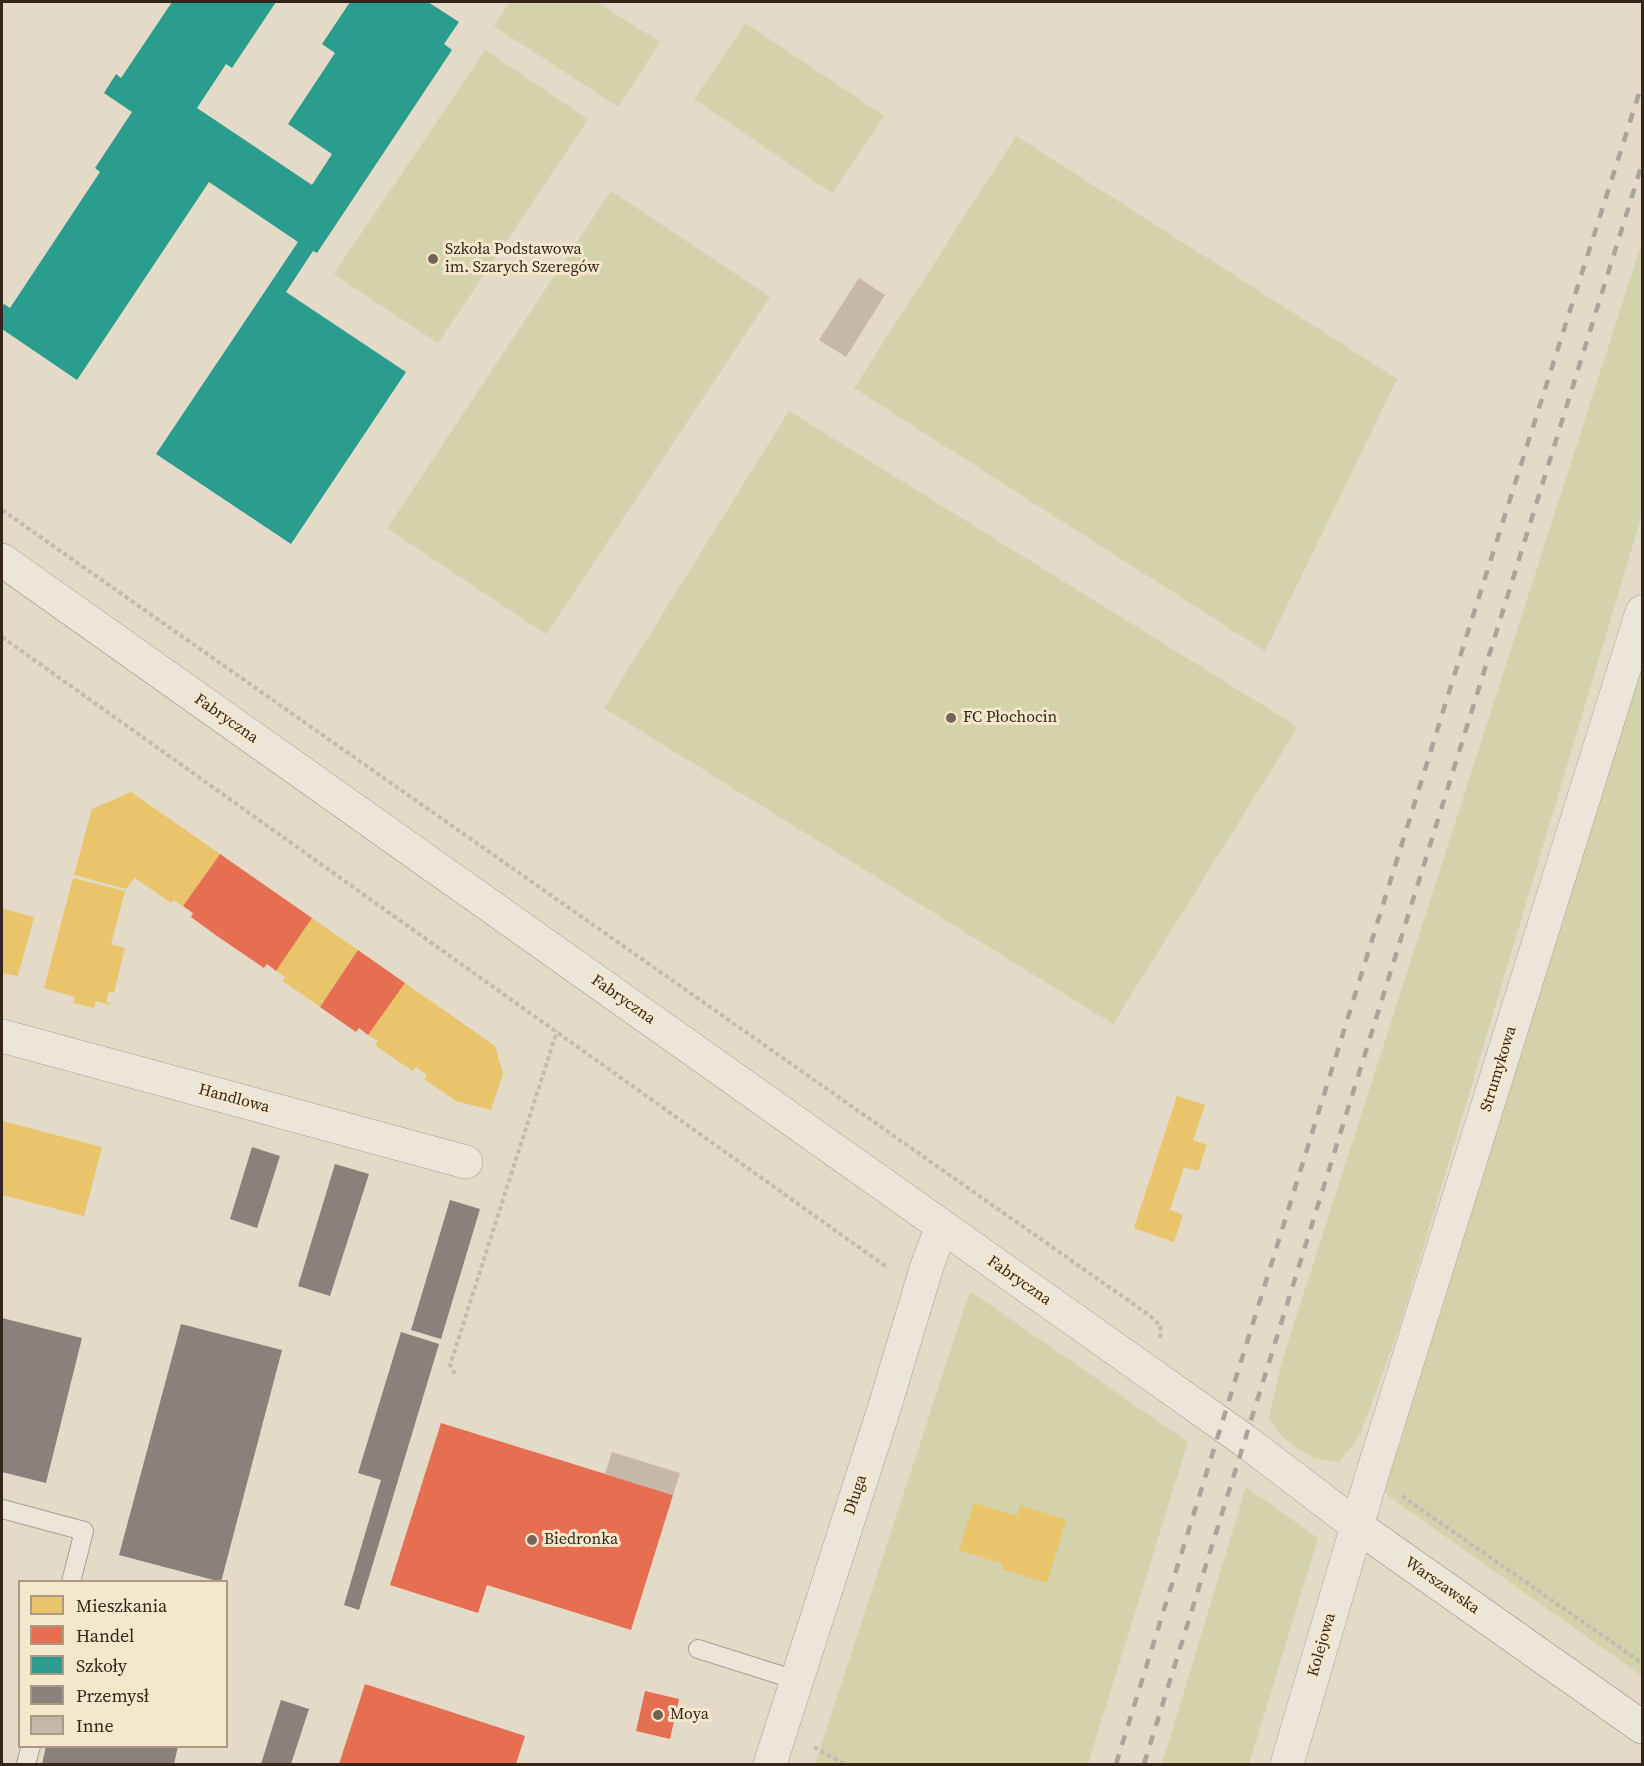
<!DOCTYPE html>
<meta charset="utf-8">
<style>
body{margin:0}
#map{position:relative;width:1644px;height:1766px;overflow:hidden;background:#e3dac8;font-family:"Source Serif 4",serif}
canvas{display:block}
.frame{position:absolute;inset:0;border:3px solid #35261b;pointer-events:none}
.legend{position:absolute;left:18px;top:1580px;width:210px;height:168px;box-sizing:border-box;background:#f5e7cc;border:2px solid #a89a85;margin:0;padding:8px 10px;list-style:none;font-size:18px;color:#35261b}
.legend li{display:flex;align-items:center;gap:12px;height:30px}
.legend b{width:30px;border:2px solid #a89a85}
</style>
<div id="map">
<canvas width="1644" height="1766"></canvas>
<div class="frame"></div>
<ul class="legend">
<li><b style="height:16px;background:#e9c46a"></b>Mieszkania</li>
<li><b style="height:16px;background:#e76f51"></b>Handel</li>
<li><b style="height:16px;background:#2a9d8f"></b>Szkoły</li>
<li><b style="height:16px;background:#8a817c"></b>Przemysł</li>
<li><b style="height:16px;background:#c6b7a9"></b>Inne</li>
</ul>
</div>
<script>
const context = document.querySelector('canvas').getContext('2d');
context.lineJoin = 'round';
function paint(path, color) { context.fillStyle = color; context.fill(path, 'evenodd'); }
const shape = rows => new Path2D(rows.map(r => 'M' + r).join(''));
function strokePath(path, color, width, dash) { context.strokeStyle = color; context.lineWidth = width; context.lineCap = dash ? 'butt' : 'round'; context.setLineDash(dash || []); context.stroke(path); }
function drawText(font, color, halo, rows, align = 'center') {
  context.font = font + ' "Source Serif 4",serif'; context.lineWidth = 6; context.setLineDash([]); context.textBaseline = 'middle'; context.strokeStyle = halo; context.fillStyle = color; for (const [text, x, y, turn = 0] of rows) {
    context.save(); context.translate(x, y); context.rotate((+turn || 0) * Math.PI / 180); context.textAlign = isNaN(turn) ? turn : align; if (halo) context.strokeText(text, 0, 0); context.fillText(text, 0, 0); context.restore();
  }
}
paint(shape([
 [510,2,597,2,660,42,618,107,494,26],
 [746,23,884,116,832,193,694,99],
 [485,50,588,119,438,343,334,274],
 [1016,136,1397,379,1265,651,854,388],
 [611,191,770,297,546,634,387,528],
 [1642,242,1642,514,1399,1329,1360,1435,1339,1462,1313,1458,1282,1437,1269,1418,1281,1364],
 [789,411,1298,727,1113,1024,604,708],
 [1642,664,1642,1676,1387,1495,1380,1475],
 [970,1291,1188,1442,1088,1764,815,1764],
 [1246,1487,1318,1538,1249,1764,1162,1764]
]), '#d4d2aa');
paint(shape([
 [131,792,220,854,183,906,174,900,171,903,135,878,126,889,74,875,92,809],
 [73,878,125,891,111,944,125,948,114,993,109,991,106,1002,111,1003,110,1005,96,1001,94,1008,73,1003,75,997,44,988],
 [2,904,4,909,34,917,18,976,2,973],
 [312,918,358,950,320,1007,283,981,285,977,276,971],
 [405,983,495,1046,503,1073,491,1110,456,1101,424,1079,427,1075,416,1067,413,1071,411,1070,375,1045,378,1041,368,1035],
 [1177,1096,1205,1105,1193,1140,1207,1145,1198,1171,1184,1167,1170,1210,1183,1215,1174,1242,1134,1228],
 [2,1121,102,1147,84,1216,2,1195],
 [974,1503,1017,1516,1020,1505,1066,1520,1047,1583,1002,1569,1003,1564,959,1550]
]), '#e9c46a');
paint(shape([
 [220,854,312,918,276,971,267,964,264,968,217,936,191,917,193,913,183,906],
 [358,950,405,983,368,1035,359,1028,356,1032,320,1007],
 [441,1423,673,1495,631,1630,487,1585,478,1613,390,1585],
 [365,1684,525,1736,516,1764,339,1764],
 [645,1691,679,1699,670,1739,636,1731]
]), '#e76f51');
paint(shape([
 [172,2,276,2,232,68,226,64,197,108,312,185,332,154,288,124,335,53,322,44,350,2,428,2,459,22,444,44,452,50,317,253,313,251,286,292,406,372,291,544,156,454,298,242,209,182,77,380,2,329,2,307,4,304,10,308,100,172,95,168,132,112,104,93,116,74,121,78]
]), '#2a9d8f');
paint(shape([
 [252,1147,280,1156,257,1228,230,1219],
 [335,1164,369,1174,330,1296,298,1286],
 [450,1200,480,1209,441,1339,411,1330],
 [2,1318,82,1338,46,1483,2,1472],
 [181,1324,282,1350,221,1582,119,1555],
 [401,1332,439,1344,359,1610,344,1605,381,1480,358,1473],
 [281,1700,309,1709,291,1764,261,1764],
 [46,1746,178,1746,174,1764,42,1764]
]), '#8a817c');
paint(shape([
 [859,278,885,295,846,357,819,340],
 [612,1452,680,1473,673,1495,605,1474]
]), '#c6b7a9');
const service = shape([
 [2,1509,84,1531,71,1582],
 [698,1649,796,1680],
 [26,1764,31,1746]
]);
const minor = shape([
 [2,1036,466,1162],
 [770,1764,884,1409,927,1266,942,1226],
 [1287,1764,1372,1475,1642,612]
]);
const secondary = shape([
 [2,560,1155,1377,1244,1440,1357,1526,1642,1727]
]);
strokePath(service, '#a79f92', 20);
strokePath(minor, '#a79f92', 34);
strokePath(secondary, '#978e82', 34);
strokePath(shape([
 [2,510,1149,1315,1161,1326,1160,1338],
 [2,637,888,1268],
 [455,1374,450,1365,557,1031],
 [1402,1496,1642,1663],
 [814,1747,844,1764]
]), '#c3bbb1', 4, [4.5, 3]);
strokePath(service, '#ebe5da', 18);
strokePath(minor, '#ebe5da', 33);
strokePath(secondary, '#ebe5da', 33);
strokePath(shape([
 [1116,1764,1464,644,1642,84],
 [1144,1764,1642,164]
]), '#aaa49b', 4.5, [10, 10]);
for (const [x, y, r, color] of [
 [433,259,6,"#726558"],
 [951,718,6,"#726558"],
 [532,1540,6,"#726558"],
 [658,1715,6,"#726558"]
]) { const dot = new Path2D(); dot.arc(x, y, r, 0, 2 * Math.PI); context.fillStyle = color; context.fill(dot); strokePath(dot, '#f5e7cc', 2); }
drawText('16px', '#35261b', '#f5e7cc', [
 ["Szkoła Podstawowa",445,250],
 ["im. Szarych Szeregów",445,268],
 ["FC Płochocin",963,718],
 ["Biedronka",544,1540],
 ["Moya",670,1715]
], 'left');
drawText('16px', '#35261b', '#f5e7cc', [
 ["Fabryczna",226,719,35],
 ["Fabryczna",623,1000,35],
 ["Strumykowa",1499,1069,-73],
 ["Handlowa",234,1099,15],
 ["Fabryczna",1019,1281,35],
 ["Długa",856,1495,-72],
 ["Warszawska",1442,1586,35],
 ["Kolejowa",1322,1645,-74]
]);
</script>
